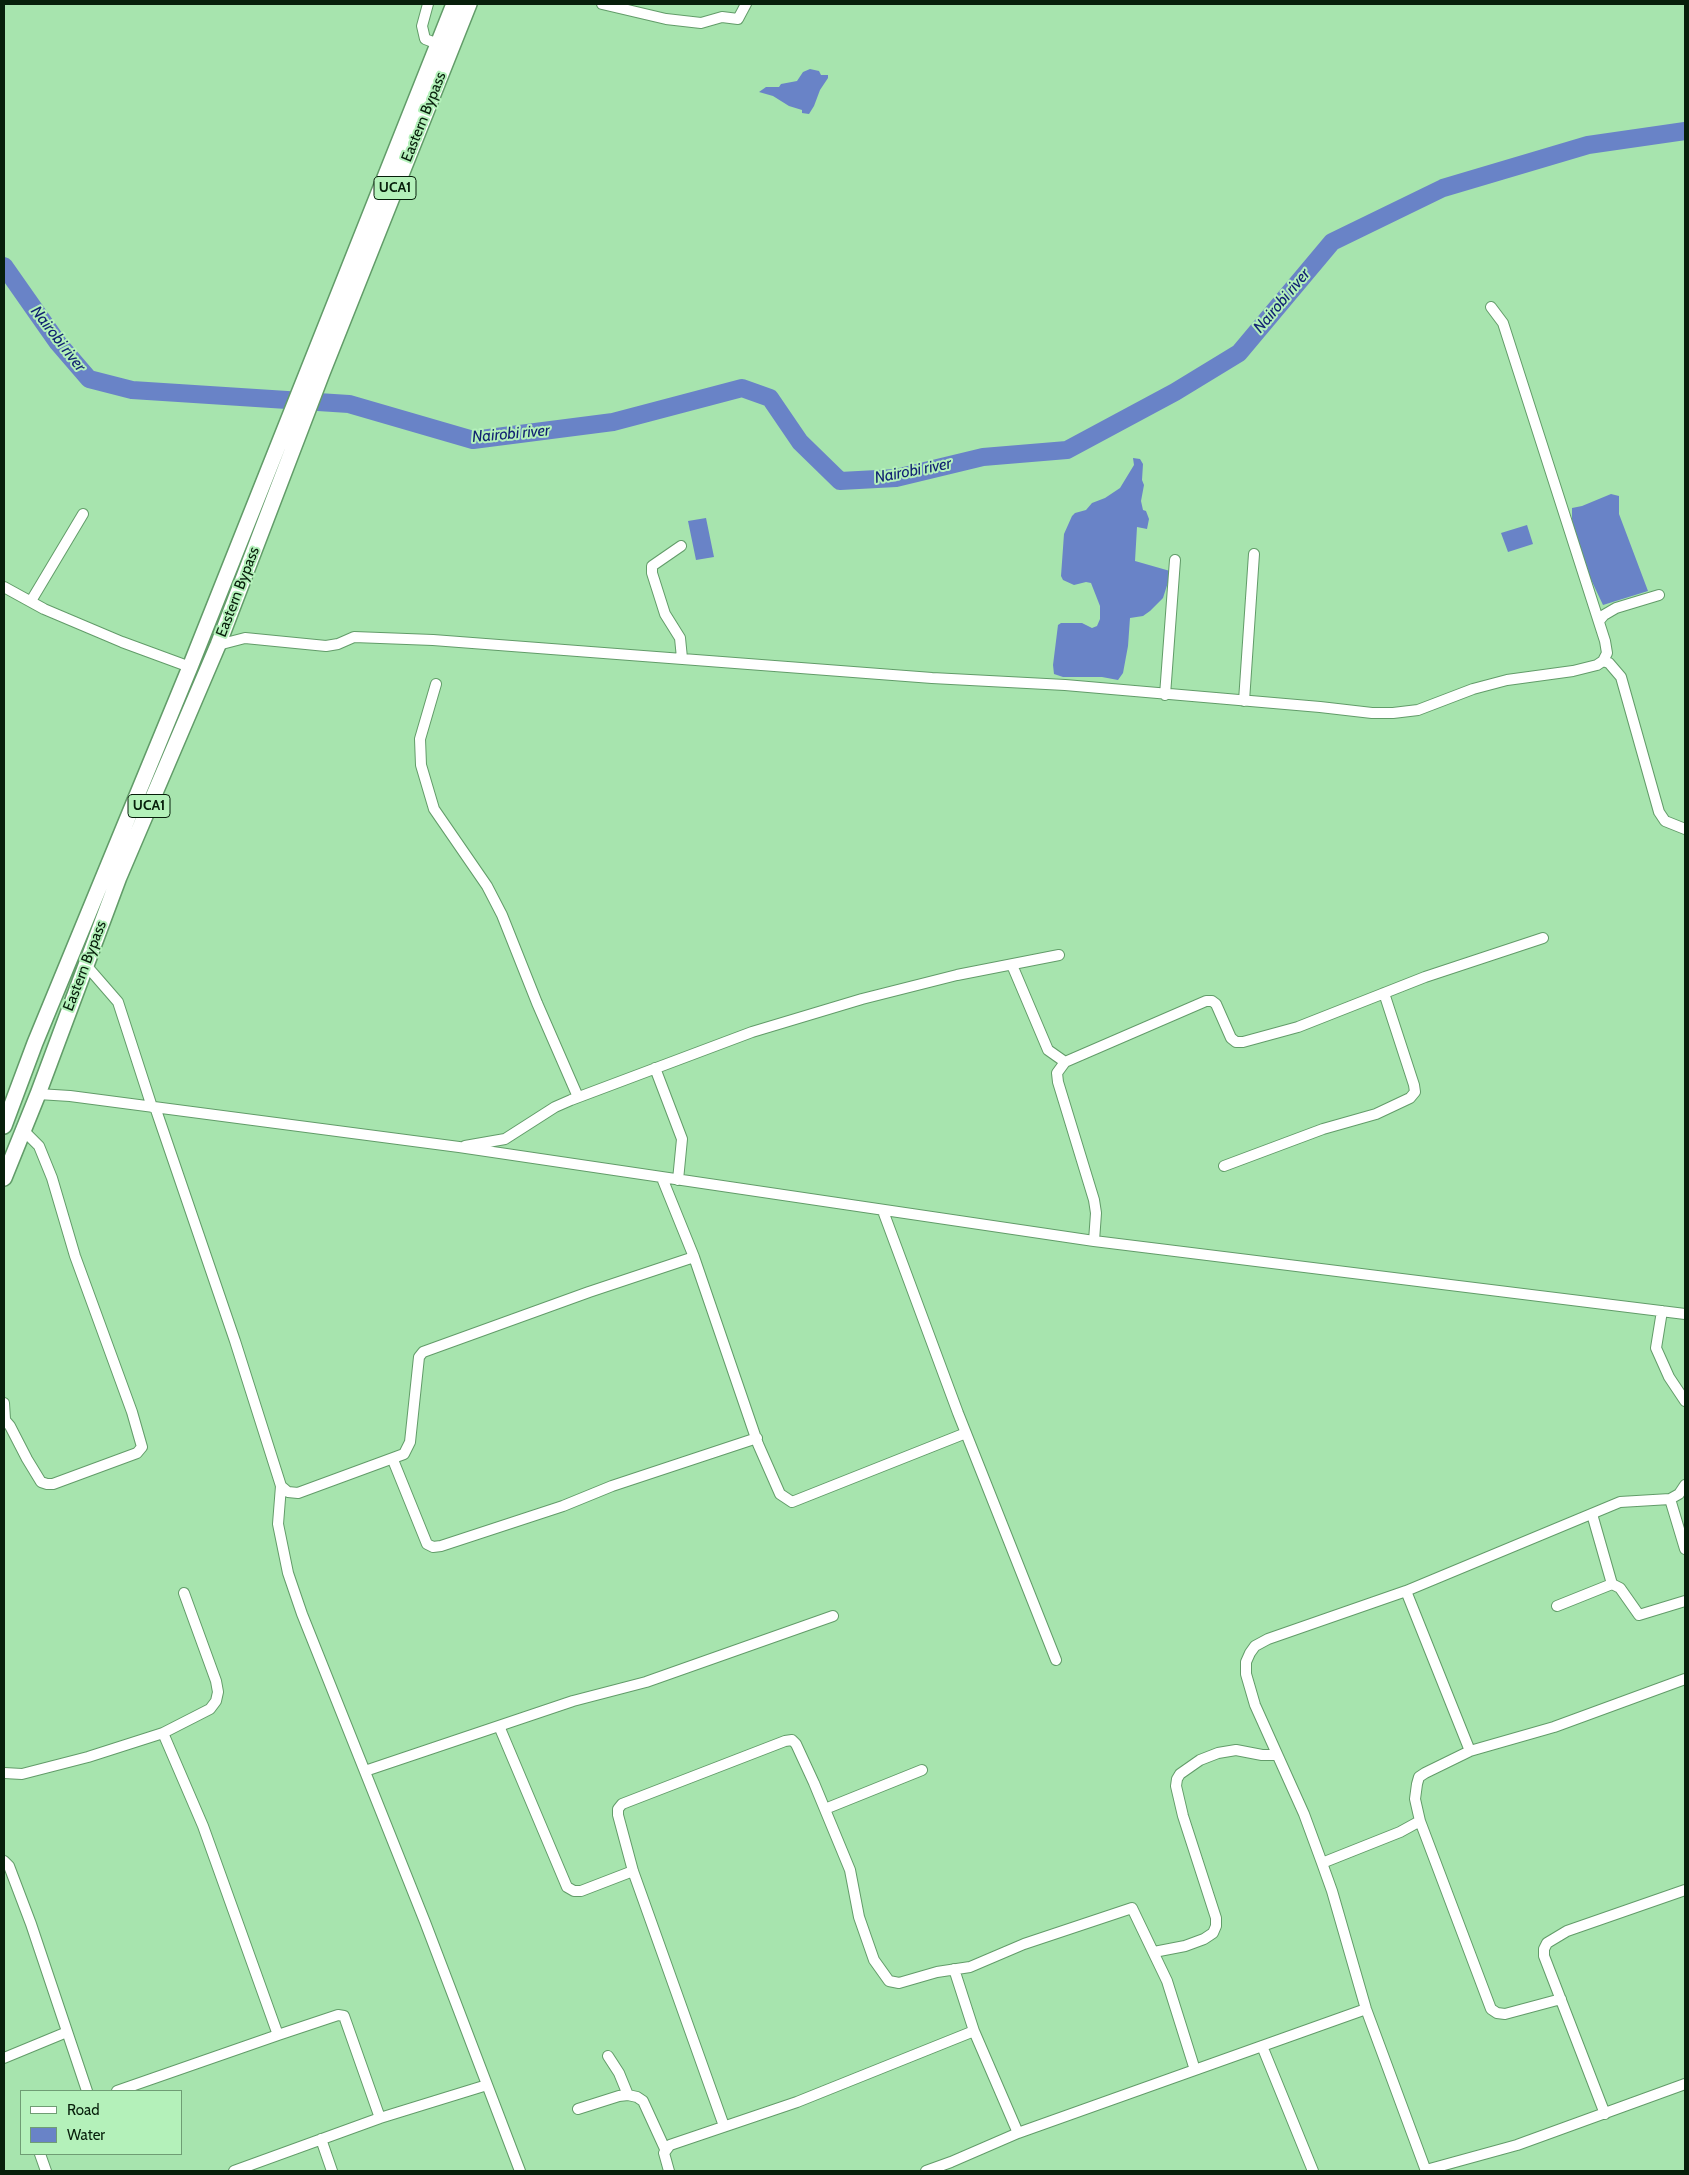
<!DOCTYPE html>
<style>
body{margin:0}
#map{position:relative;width:1689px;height:2175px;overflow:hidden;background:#a7e4ae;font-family:Cabin,sans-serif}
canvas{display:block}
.frame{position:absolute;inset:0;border:5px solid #071f0b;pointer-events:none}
.legend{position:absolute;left:20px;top:2090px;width:162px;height:65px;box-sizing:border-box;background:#b4f1ba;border:1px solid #6f9d74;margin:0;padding:6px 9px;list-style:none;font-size:15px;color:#071f0b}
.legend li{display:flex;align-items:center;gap:10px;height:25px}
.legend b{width:25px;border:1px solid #6f9d74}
</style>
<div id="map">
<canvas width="1689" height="2175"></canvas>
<div class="frame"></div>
<ul class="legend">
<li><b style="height:6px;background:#fff"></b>Road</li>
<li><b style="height:14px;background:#6983c7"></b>Water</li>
</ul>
</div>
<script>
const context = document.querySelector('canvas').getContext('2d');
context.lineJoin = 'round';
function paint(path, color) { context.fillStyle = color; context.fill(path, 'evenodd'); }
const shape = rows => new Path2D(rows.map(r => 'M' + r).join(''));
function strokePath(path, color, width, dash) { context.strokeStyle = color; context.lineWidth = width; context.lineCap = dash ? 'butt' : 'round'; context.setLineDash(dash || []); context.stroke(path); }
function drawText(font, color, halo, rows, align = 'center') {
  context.font = font + ' Cabin,sans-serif'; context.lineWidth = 4; context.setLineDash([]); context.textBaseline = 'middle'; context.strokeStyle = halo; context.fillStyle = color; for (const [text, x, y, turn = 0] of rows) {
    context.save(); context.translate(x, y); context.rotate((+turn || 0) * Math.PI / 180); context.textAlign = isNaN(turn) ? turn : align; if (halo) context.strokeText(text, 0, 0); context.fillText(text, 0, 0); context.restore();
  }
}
paint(shape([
 [810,69,819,71,821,75,828,75,828,78,820,90,814,106,809,114,802,113,802,110,789,106,773,96,759,92,766,87,779,87,781,84,797,81,803,72],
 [1133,458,1140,459,1143,464,1142,480,1144,485,1141,501,1143,510,1146,511,1149,519,1147,529,1137,527,1135,561,1170,571,1170,576,1163,598,1150,611,1143,616,1130,618,1128,646,1123,673,1118,680,1102,677,1063,677,1054,674,1053,665,1058,625,1061,623,1082,623,1092,628,1097,626,1100,619,1100,606,1091,583,1086,582,1074,585,1063,580,1061,576,1064,534,1072,516,1075,513,1086,510,1092,503,1105,498,1120,488,1134,465],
 [1611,494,1619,496,1619,514,1648,591,1603,605,1587,571,1572,520,1572,508,1582,506],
 [706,518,714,557,696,560,688,521],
 [1527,525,1533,544,1508,552,1501,533]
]), '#6983c7');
strokePath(shape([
 [4,266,58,343,89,379,132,390,349,404,473,440,613,422,742,388,770,398,800,442,840,481,896,478,983,457,1067,450,1175,392,1239,353,1332,242,1443,188,1588,145,1685,131]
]), '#6983c7', 18);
const street = shape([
 [428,4,422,26,425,39,438,44],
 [602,4,666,19,701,23,722,17,738,19,746,4],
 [681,546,652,566,652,573,665,614,680,638,682,658],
 [4,587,44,609,122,642,190,667],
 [31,601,83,514],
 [1599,621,1604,615,1616,608,1659,595],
 [218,645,245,638,326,646,338,644,354,637,433,640,932,678,1065,685,1320,707,1372,713,1393,713,1418,710,1473,689,1507,680,1573,671,1597,665,1603,661,1607,653,1605,641,1503,323,1491,307],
 [1603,661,1609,663,1621,677,1659,812,1665,821,1685,829],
 [436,684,420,739,421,765,434,809,487,886,502,915,537,1003,578,1097],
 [1165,695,1175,560],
 [1244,701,1254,554],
 [85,964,118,1002,152,1107],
 [1012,965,1048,1050,1065,1062],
 [655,1068,682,1139,678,1180],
 [38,1094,70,1096,459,1147,1094,1241,1685,1314],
 [155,1107,235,1341,281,1486,288,1492,298,1493,404,1454,410,1442,419,1357,423,1352,589,1292,694,1257],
 [465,1146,505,1139,555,1107,571,1100,752,1032,862,999,957,975,1059,955],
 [1224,1166,1323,1129,1376,1114,1410,1098,1415,1092,1414,1085,1384,993],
 [662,1178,694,1257,758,1444,780,1494,792,1502,966,1433],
 [883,1211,958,1413,1056,1660],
 [1094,1241,1096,1213,1094,1200,1058,1082,1057,1073,1065,1062,1206,1001,1212,1001,1216,1004,1231,1038,1236,1042,1243,1042,1298,1027,1425,977,1543,938],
 [1662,1311,1656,1348,1669,1377,1685,1401],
 [4,1403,5,1419],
 [4,1419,10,1426,27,1459,41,1482,47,1484,53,1484,137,1453,142,1447,132,1412,75,1256,52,1178,39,1146,23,1130],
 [393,1460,427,1544,433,1547,441,1546,563,1506,612,1486,757,1438],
 [281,1486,278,1524,288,1573,302,1614,425,1922,520,2171],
 [1670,1499,1685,1549],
 [1592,1514,1612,1584],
 [1406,1591,1268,1639,1255,1646,1250,1653,1246,1662,1246,1674,1255,1705,1304,1814,1322,1863,1332,1891,1366,2009,1426,2171],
 [1557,1606,1612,1584,1620,1588,1639,1615,1685,1601],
 [499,1726,567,1887,574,1891,581,1891,633,1871],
 [163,1733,203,1826,278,2035,338,2015,344,2016,380,2118],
 [1470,1751,1406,1591,1620,1502,1670,1499,1679,1494,1685,1485],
 [365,1771,573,1701,646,1682,833,1616],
 [4,1773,22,1774,88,1757,163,1733,210,1709,216,1701,218,1692,216,1681,184,1593],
 [825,1809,922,1770],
 [1420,1821,1491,2009,1497,2013,1505,2014,1561,1999],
 [4,1861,9,1866,31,1924,87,2091],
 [1322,1863,1400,1832,1420,1821,1415,1799,1417,1784,1419,1777,1425,1773,1470,1751,1554,1727,1685,1679],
 [1154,1952,1185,1946,1204,1939,1213,1933,1216,1926,1216,1918,1183,1816,1176,1786,1177,1779,1180,1774,1200,1760,1218,1753,1236,1750,1262,1755,1276,1755],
 [954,1969,974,2031],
 [1262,2046,1313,2171],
 [608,2056,619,2073,628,2095],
 [4,2058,67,2032],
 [117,2091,278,2035],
 [578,2109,619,2096,628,2095,637,2097,643,2101,665,2149],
 [1605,2114,1544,1956,1544,1949,1547,1943,1567,1931,1685,1890],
 [724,2126,633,1871,618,1815,618,1809,622,1804,785,1741,792,1740,796,1744,814,1783,850,1870,859,1917,874,1960,889,1981,899,1983,937,1972,970,1967,1024,1944,1132,1908,1167,1981,1195,2070],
 [321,2139,332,2171],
 [40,2154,46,2171],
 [1426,2170,1517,2145,1685,2084],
 [234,2171,380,2118,487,2085],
 [669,2171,664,2153,670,2145,797,2102,974,2031,1018,2133],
 [926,2171,951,2162,1018,2133,1366,2009]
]);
const primary = shape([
 [4,1126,35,1043,190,667,454,4],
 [4,1178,38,1094,119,877,218,645,322,373,469,4]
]);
strokePath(street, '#629c69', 12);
strokePath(primary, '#629c69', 18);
strokePath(street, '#fff', 10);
strokePath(primary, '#fff', 15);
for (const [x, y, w] of [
 [395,188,42],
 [149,806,42]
]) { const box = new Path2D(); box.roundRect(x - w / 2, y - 11.5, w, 23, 4); context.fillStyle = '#b4f1ba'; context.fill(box); strokePath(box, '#071f0b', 1); }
drawText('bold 14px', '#071f0b', null, [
 ["UCA1",395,188],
 ["UCA1",149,806]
]);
drawText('15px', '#071f0b', '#b4f1ba', [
 ["Eastern Bypass",424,117,-68],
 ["Eastern Bypass",238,592,-69],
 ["Eastern Bypass",85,966,-69]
]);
drawText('italic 16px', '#122372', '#b4f1ba', [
 ["Nairobi river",1282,301,-50],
 ["Nairobi river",58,339,52],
 ["Nairobi river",511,434,-5],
 ["Nairobi river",913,471,-11]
]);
</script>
